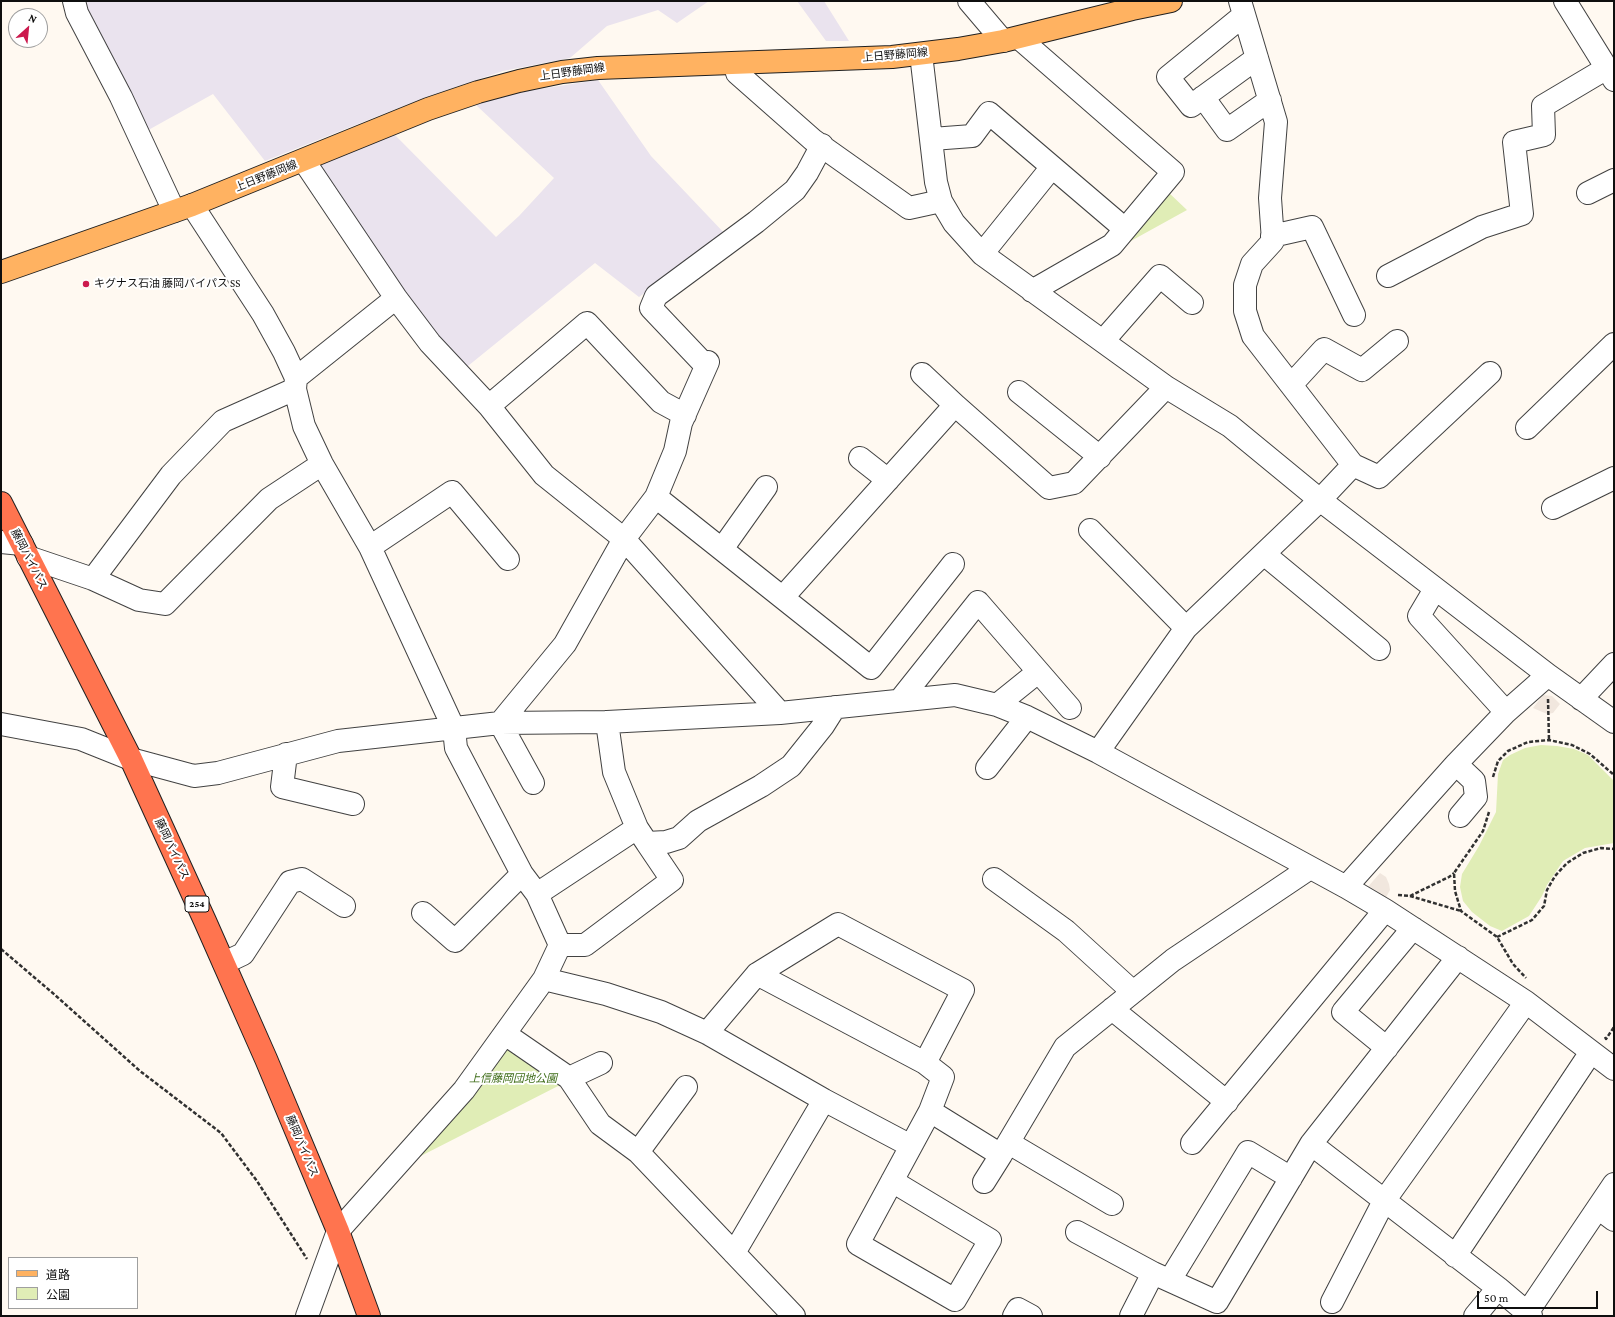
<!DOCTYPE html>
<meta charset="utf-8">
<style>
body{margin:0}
#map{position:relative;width:1615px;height:1317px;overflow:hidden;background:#fff9f1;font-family:"Crimson Pro","Noto Sans JP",serif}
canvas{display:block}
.frame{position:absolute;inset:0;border:2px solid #0f0f0f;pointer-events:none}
.legend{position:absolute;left:8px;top:1257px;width:130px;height:52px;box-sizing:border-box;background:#fff;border:1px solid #9f9f9f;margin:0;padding:5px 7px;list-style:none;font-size:12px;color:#0f0f0f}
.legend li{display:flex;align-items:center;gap:8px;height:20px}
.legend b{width:20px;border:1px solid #9f9f9f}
.north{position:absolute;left:8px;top:8px;width:40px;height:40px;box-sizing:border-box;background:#fff;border:1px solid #9f9f9f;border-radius:50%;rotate:27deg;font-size:11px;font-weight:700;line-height:16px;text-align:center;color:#0f0f0f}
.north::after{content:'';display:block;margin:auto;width:14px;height:18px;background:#cc1a4e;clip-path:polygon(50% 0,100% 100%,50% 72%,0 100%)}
.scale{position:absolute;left:1477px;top:1291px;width:121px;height:18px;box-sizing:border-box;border:2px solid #0f0f0f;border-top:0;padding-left:5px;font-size:12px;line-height:14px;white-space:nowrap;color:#0f0f0f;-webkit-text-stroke:3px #fff;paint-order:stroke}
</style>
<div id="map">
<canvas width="1615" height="1317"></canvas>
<div class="frame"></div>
<ul class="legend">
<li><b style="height:5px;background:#ffb261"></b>道路</li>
<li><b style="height:11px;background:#e0edb6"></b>公園</li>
</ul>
<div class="north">N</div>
<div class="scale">50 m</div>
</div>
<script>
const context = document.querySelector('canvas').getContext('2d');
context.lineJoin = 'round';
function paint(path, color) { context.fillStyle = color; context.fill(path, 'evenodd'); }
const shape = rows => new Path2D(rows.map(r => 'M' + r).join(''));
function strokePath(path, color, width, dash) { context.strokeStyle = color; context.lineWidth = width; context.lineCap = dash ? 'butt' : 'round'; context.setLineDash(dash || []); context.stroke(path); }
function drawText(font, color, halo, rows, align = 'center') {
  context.font = font + ' "Crimson Pro","Noto Sans JP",serif'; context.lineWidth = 4; context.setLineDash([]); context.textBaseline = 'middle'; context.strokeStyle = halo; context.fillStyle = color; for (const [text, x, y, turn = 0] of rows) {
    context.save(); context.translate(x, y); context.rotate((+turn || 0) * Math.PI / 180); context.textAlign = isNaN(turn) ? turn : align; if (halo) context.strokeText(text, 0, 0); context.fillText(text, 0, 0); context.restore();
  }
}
paint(shape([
 [81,1,709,1,677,23,658,10,607,26,570,58,503,71,426,97,265,161,213,94,143,133],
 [797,1,824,1,849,41,826,41],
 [598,80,651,156,727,236,715,242,639,297,595,263,463,370,432,333,315,167,394,134,496,237,519,216,554,178,476,105,507,94]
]), '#eae3ee');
paint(shape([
 [1167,191,1187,210,1120,247],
 [1541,745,1557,746,1574,749,1588,755,1614,781,1614,843,1585,848,1563,861,1547,885,1542,896,1529,916,1502,931,1490,926,1472,912,1463,901,1460,887,1462,874,1479,846,1496,812,1498,774,1503,760,1510,755,1525,748],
 [515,1049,564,1083,411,1161,504,1050]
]), '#e0edb6');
paint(shape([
 [1543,695,1552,696,1560,704,1553,713,1547,714,1533,708],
 [1380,873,1386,877,1389,884,1390,890,1384,901,1366,889]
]), '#f1e7de');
const minor = shape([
 [74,1,77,13,121,97,174,211],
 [969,1,1003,41],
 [1565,1,1614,80],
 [1244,15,1168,77,1191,106,1257,58],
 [1019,38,1173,172,1112,245,1032,291],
 [921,54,936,182,941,201,954,223,982,254,1166,387,1230,426,1320,500,1548,675],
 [735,63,737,73,813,140,909,208,941,201],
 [1203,97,1227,130,1270,100],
 [932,139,972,136,989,113,1125,229],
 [304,161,396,298,430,343,489,406,544,475,624,539,780,713],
 [1588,193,1614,180],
 [192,205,263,314,284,352,296,378,295,389,304,426,322,464,370,547,454,729,456,748,522,874,537,894,560,945,544,979,464,1090,338,1231,307,1316],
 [1272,236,1312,227,1354,315],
 [982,254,1052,167],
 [1388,276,1482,227,1522,214,1514,142,1544,135,1543,106,1607,68],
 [1103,341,1160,276,1192,303],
 [706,366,651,308,656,296,756,222,795,190,807,173,822,145],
 [922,374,955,405],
 [296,378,396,298],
 [1291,385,1324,349,1362,370,1397,341],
 [295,389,223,421,171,475,93,579,139,600,165,604,269,499,322,464],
 [1019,392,1100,457],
 [489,406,587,323,661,402,685,415],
 [1527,428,1614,344],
 [860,458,888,480],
 [1353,465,1379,477,1490,373],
 [656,497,871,668,953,564],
 [1553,508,1614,478],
 [1090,530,1186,628],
 [1,542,22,544],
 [370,547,452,492,508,559],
 [722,549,766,487],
 [1264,554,1379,649],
 [28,557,93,579],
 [1435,589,1419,616,1506,712],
 [783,597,955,405,1049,488,1074,483,1166,387],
 [1581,699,1614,664],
 [900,700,978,602,1070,708],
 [997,705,1038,672],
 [607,722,614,772,637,828,647,843,666,842,679,838,698,821,761,786,791,766,823,726,835,707],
 [1,724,81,739,131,759,194,776,218,773,338,741,500,723,607,722,780,713,955,695,997,705,1027,717,1098,752,1346,887,1385,910,1526,1002,1614,1069],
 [1098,752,1186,628,1320,500,1353,465,1253,336,1245,311,1245,285,1252,264,1273,241,1270,198,1276,122,1240,1],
 [286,754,282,787,353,804],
 [1456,764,1474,781,1476,797,1460,816],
 [987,768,1027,717],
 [533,783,500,723,565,644,624,539,656,497,675,451,681,423,708,362],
 [994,879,1066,931,1133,992],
 [1346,887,1456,764,1506,712,1548,675,1614,722],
 [537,894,637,828],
 [423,913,455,941,522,874],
 [560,945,585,945,672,880,647,843],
 [1458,957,1311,1144,1498,1288,1531,1316],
 [224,963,243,954,290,882,302,879,344,906],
 [757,974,925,1063],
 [544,979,606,994,661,1012,707,1033,824,1100,911,1146],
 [1112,1009,1227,1102],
 [707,1033,757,974,838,924,963,990,925,1063,943,1077,930,1111],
 [505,1034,569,1078,600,1124,638,1152,794,1316],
 [1387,1048,1343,1012,1413,928],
 [569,1078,601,1063],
 [1009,1143,1112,1204],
 [1192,1143,1385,910],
 [638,1152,686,1087],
 [892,1181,990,1240,955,1300,858,1244,930,1111,1001,1155,1065,1047,1173,960,1310,868],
 [984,1182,1001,1155],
 [1598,1208,1614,1220],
 [1077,1232,1153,1273],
 [734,1253,824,1100],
 [1455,1256,1591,1052],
 [1170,1280,1248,1152,1291,1178],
 [1332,1302,1384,1201,1526,1002],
 [1527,1313,1614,1184],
 [1014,1316,1018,1309,1031,1316],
 [1131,1316,1153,1273,1217,1302,1311,1144],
 [1475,1316,1498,1288]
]);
const major = shape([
 [1,272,192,205,428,109,478,92,519,81,562,72,598,68,892,57,958,49,1003,41,1132,9,1171,1]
]);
const highway = shape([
 [1,503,131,759,205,921,266,1059,338,1231,369,1316]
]);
strokePath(minor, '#424242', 24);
strokePath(major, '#202020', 24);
strokePath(highway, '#202020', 24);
strokePath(shape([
 [1548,699,1549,740],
 [1493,777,1498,761,1508,751,1528,742,1549,740,1572,745,1590,754,1614,775],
 [1489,812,1483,831,1454,873,1455,891,1461,911,1497,937,1513,964,1526,978],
 [1398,895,1410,896,1461,911],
 [1410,896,1449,877,1454,873],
 [1497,937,1532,920,1544,906,1547,890,1555,876,1567,863,1583,853,1601,848,1614,849],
 [1,949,55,995,140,1071,221,1133,257,1181,307,1259],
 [1605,1037,1606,1039,1614,1027]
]), '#313131', 2.5, [4, 2]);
strokePath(minor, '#fff', 22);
strokePath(major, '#ffb261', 22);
strokePath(highway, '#ff744f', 22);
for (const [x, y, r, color] of [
 [86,284,4,"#cc1a4e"]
]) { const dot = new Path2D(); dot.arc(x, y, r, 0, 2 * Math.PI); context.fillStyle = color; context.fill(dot); strokePath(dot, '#fff', 1.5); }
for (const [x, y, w] of [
 [197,904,24]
]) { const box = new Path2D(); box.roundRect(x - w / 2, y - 8, w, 16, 3); context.fillStyle = '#fff'; context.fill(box); strokePath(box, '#0f0f0f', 1); }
drawText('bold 10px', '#0f0f0f', null, [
 ["254",197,904]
]);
drawText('11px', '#0f0f0f', '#fff', [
 ["上日野藤岡線",895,55,-5],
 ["上日野藤岡線",572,72,-8],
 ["上日野藤岡線",266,176,-22],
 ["藤岡バイパス",29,559,63],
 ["藤岡バイパス",172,849,65],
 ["藤岡バイパス",302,1146,67]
]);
drawText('11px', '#0f0f0f', '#fff', [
 ["キグナス石油 藤岡バイパス SS",94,284]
], 'left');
drawText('italic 11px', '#3f6d19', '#fff', [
 ["上信藤岡団地公園",513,1079]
]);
</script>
